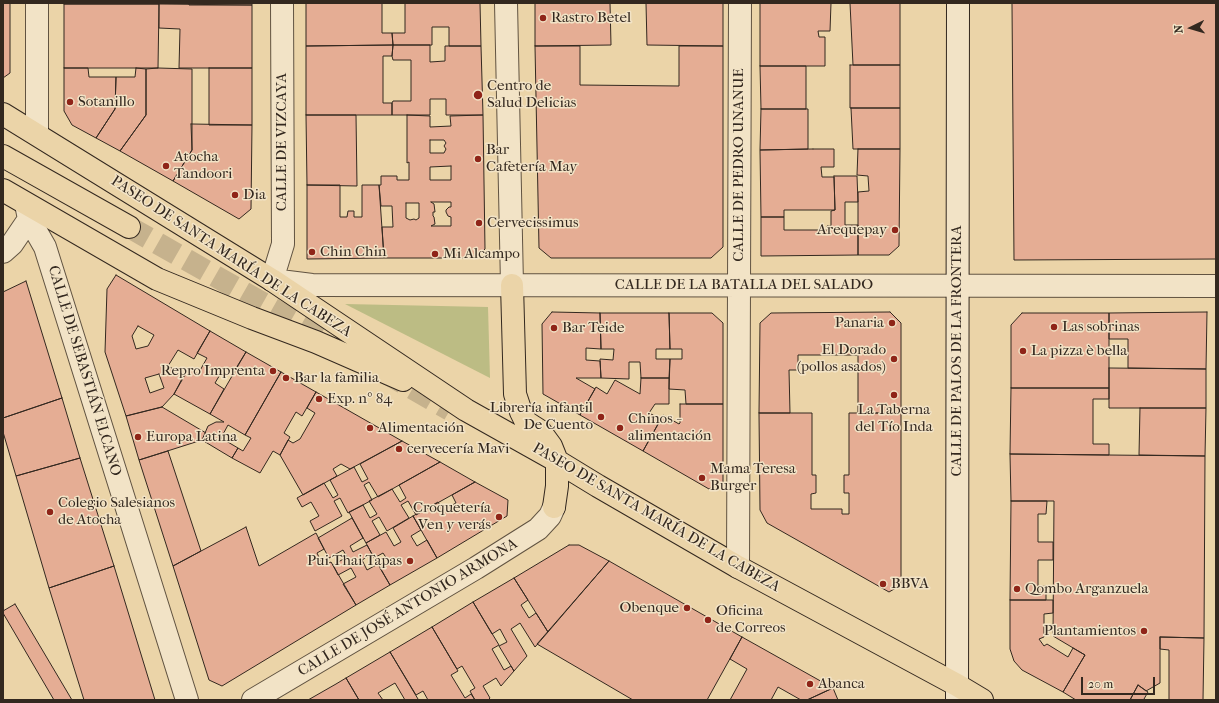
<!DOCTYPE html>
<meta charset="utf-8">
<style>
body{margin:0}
#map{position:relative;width:1219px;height:703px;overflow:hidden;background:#ebd4a8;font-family:"IM FELL French Canon",serif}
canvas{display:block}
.frame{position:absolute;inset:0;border:4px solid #33281f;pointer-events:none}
.north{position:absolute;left:1171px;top:8px;width:40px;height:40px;-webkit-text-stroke:3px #f2e3c6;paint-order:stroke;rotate:265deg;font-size:11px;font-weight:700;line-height:16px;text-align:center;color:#33281f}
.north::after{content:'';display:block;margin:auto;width:14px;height:18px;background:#33281f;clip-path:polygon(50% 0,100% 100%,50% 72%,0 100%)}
.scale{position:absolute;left:1081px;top:677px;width:74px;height:18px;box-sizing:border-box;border:2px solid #33281f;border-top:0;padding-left:5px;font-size:12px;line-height:14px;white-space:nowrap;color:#33281f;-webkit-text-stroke:3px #f2e3c6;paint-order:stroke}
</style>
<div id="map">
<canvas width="1219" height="703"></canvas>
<div class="frame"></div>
<div class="north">N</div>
<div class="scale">20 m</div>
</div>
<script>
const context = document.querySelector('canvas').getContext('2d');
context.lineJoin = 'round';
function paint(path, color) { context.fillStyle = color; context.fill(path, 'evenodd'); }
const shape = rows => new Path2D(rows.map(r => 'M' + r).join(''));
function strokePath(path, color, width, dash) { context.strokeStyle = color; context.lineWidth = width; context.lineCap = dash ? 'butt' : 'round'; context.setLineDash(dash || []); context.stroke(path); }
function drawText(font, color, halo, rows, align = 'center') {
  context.font = font + ' "IM FELL French Canon",serif'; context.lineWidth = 3; context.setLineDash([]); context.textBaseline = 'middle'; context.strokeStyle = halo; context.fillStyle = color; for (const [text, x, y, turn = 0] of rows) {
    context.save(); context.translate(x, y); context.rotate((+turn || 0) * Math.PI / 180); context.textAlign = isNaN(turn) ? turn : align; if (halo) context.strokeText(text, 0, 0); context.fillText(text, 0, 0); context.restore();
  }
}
paint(shape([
 [345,304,488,307,490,378]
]), '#bcbc84');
const building = shape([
 [3,3,10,3,10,73,3,78,3,3],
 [64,3,159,3,159,4,64,4,64,3],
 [189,3,252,3,252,5,189,5,189,3],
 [306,3,382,3,382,33,392,33,393,45,306,46,306,3],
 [405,3,480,3,481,46,449,46,449,27,432,27,432,45,393,45,392,33,405,33,405,3],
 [535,3,610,3,611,45,535,46,535,3],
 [646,3,723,3,723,46,647,45,646,3],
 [760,3,831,3,830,31,818,31,819,37,825,37,825,66,760,66,760,3],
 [850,3,900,3,900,65,853,65,850,3],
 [1012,3,1216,3,1216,259,1014,260,1012,3],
 [64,4,159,4,158,68,64,68,64,4],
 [159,4,252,5,252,68,179,68,180,29,159,28,159,4],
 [393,45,392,56,383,56,383,103,392,103,392,115,306,115,306,46,393,45],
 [393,45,430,45,430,62,445,61,445,46,481,46,483,115,446,115,446,99,430,99,430,115,392,115,392,103,393,101,411,101,411,60,393,60,392,56,393,45],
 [535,46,580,46,580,85,679,86,679,46,723,46,723,247,711,258,551,258,539,248,535,46],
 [850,65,900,65,900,108,850,108,850,65],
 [760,66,806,66,806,109,761,109,760,66],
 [64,68,88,68,89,77,116,77,115,109,96,138,72,125,64,111,64,68],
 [136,68,146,69,146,115,120,151,96,138,115,109,116,77,135,77,136,68],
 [158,68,192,69,192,150,173,181,120,151,146,115,146,69,158,68],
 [209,68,252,68,252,125,209,125,209,68],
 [851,108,900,108,900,149,853,149,851,108],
 [761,109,808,109,808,149,760,150,761,109],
 [306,115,356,115,357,186,307,185,306,115],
 [407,115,430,116,430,127,451,126,450,116,483,115,485,249,476,258,384,258,382,227,393,227,392,206,381,206,379,185,381,185,381,176,397,176,397,180,409,180,409,162,407,163,407,115],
 [430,140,444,140,446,143,444,146,446,149,444,153,430,153,430,140],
 [451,166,451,180,430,180,430,167,451,166],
 [431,202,451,202,451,207,449,207,446,210,446,212,448,216,451,217,451,226,431,226,435,224,434,217,433,216,433,212,435,212,434,204,431,202],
 [406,203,419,203,419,218,416,220,414,219,410,220,406,218,406,203],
 [191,124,252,125,251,209,239,219,173,181,192,150,191,124],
 [813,149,834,149,834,167,821,167,822,177,834,177,835,210,784,210,784,217,761,217,760,150,813,149],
 [858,149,900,149,899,246,889,255,858,255,858,192,869,191,868,176,857,175,858,149],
 [834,176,857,176,858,202,845,202,845,225,858,225,858,255,761,256,761,217,784,217,784,230,828,230,827,226,831,226,831,211,835,210,834,176],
 [307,185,340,185,340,217,347,217,348,211,354,211,354,217,362,217,362,185,379,185,384,258,307,259,307,185],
 [116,275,210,331,194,359,178,350,168,366,184,375,174,394,162,407,126,416,105,352,107,289,116,275],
 [138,326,154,335,148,346,136,349,132,336,138,326],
 [159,374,164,388,150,393,145,378,159,374],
 [26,281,62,398,3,418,3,292,26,281],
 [552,312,600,313,601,349,586,348,586,360,600,361,601,378,576,378,595,389,580,415,543,394,542,324,552,312],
 [890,312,901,323,901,413,858,413,858,355,798,355,798,370,789,370,790,413,759,413,760,323,771,313,890,312],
 [1207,312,1206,369,1128,368,1128,339,1109,339,1109,313,1207,312],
 [600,313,669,313,670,349,656,349,656,359,670,359,669,378,641,378,640,362,629,362,629,379,601,378,600,359,613,360,614,349,601,349,600,313],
 [669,313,712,313,723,323,723,404,686,404,685,390,669,389,670,359,682,359,682,349,670,349,669,313],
 [1022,313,1109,313,1109,388,1011,388,1011,325,1022,313],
 [210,331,246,352,233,373,224,368,215,383,224,389,210,414,174,394,189,368,198,374,207,358,197,353,210,331],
 [246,352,281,372,245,435,228,425,221,438,238,448,232,458,202,440,208,426,216,422,224,422,210,414,246,352],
 [1109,368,1206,369,1206,408,1109,408,1109,368],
 [281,372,316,392,302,416,296,412,284,433,290,437,280,455,273,451,260,473,232,458,238,448,243,451,251,438,245,435,281,372],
 [641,378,669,378,669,404,655,404,649,413,661,419,643,451,580,415,596,387,607,394,615,380,640,394,641,378],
 [1011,388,1109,388,1109,399,1093,399,1093,444,1109,444,1109,455,1010,454,1011,388],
 [316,392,402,441,350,469,341,464,333,469,337,476,303,495,280,455,288,440,293,443,300,439,315,413,307,408,316,392],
 [62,398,80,458,16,476,3,432,3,418,62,398],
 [680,404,723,404,723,482,709,489,643,451,663,415,679,424,680,423,680,404],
 [162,407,206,433,202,440,139,460,126,416,162,407],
 [1140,408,1206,408,1205,456,1139,455,1140,408],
 [759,413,812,413,812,475,816,475,816,493,811,494,811,509,842,509,842,514,849,514,849,493,844,493,844,475,849,475,849,413,901,413,901,585,889,592,767,523,760,510,759,413],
 [402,441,440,462,378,497,369,482,364,485,372,500,348,513,340,498,334,501,342,516,315,531,310,521,319,516,311,502,302,507,297,498,324,483,333,498,338,495,330,480,354,467,362,482,368,479,360,464,402,441],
 [168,451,201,551,173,566,139,460,168,451],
 [1010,454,1205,456,1204,638,1160,637,1160,683,1146,691,1138,685,1130,700,1076,700,1063,692,1085,655,1053,636,1054,501,1011,501,1010,454],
 [80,458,114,566,49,588,16,476,80,458],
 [440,462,475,482,416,515,408,501,401,505,409,518,387,531,379,517,372,521,380,535,366,543,349,512,363,505,370,518,377,514,369,501,392,489,400,502,406,498,399,485,440,462],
 [475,482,508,500,507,516,437,558,413,516,438,502,443,510,456,503,452,495,475,482],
 [1011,501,1047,501,1046,514,1038,514,1038,542,1053,542,1053,560,1038,560,1038,587,1046,586,1046,600,1010,600,1011,501],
 [413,516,421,530,411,536,417,546,427,540,437,558,390,585,380,568,389,562,383,553,374,558,366,543,386,532,394,546,401,542,393,528,413,516],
 [352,518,363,538,350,546,353,552,367,545,372,554,362,560,367,570,378,564,390,585,356,605,343,584,356,577,351,568,338,575,333,565,347,557,343,550,329,558,318,538,352,518],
 [246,527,259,566,316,533,324,549,317,553,323,566,331,562,356,605,222,686,209,680,173,566,246,527],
 [569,545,579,545,609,561,548,632,514,578,569,545],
 [609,561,742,637,707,700,633,700,537,644,609,561],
 [114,566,155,700,84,700,49,588,114,566],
 [514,578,528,600,521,605,529,618,536,613,548,632,535,647,520,623,511,629,527,656,514,671,499,646,507,642,500,629,492,634,473,602,514,578],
 [1010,600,1053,600,1053,613,1044,614,1044,637,1039,639,1044,646,1047,644,1068,657,1073,648,1085,655,1063,692,1022,670,1014,661,1010,649,1010,600],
 [473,602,499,645,492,649,504,670,511,666,514,671,501,686,496,678,483,686,490,698,488,700,475,700,470,691,475,688,462,666,457,669,432,627,473,602],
 [15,604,72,700,54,700,3,613,3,611,15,604],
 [432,627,458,671,451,675,465,698,471,694,475,700,428,700,423,691,416,695,390,652,432,627],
 [742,637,833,688,807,700,801,700,778,687,771,700,730,700,747,669,730,659,742,637],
 [1160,637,1204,638,1203,700,1169,700,1169,650,1160,649,1160,637],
 [390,652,418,699,417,700,405,700,395,683,378,693,383,700,359,700,346,678,390,652],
 [346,678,359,700,308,700,336,684,346,678],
 [1138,685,1148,692,1144,699,1146,700,1130,700,1138,685],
 [833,688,838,700,807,700,833,688]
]);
paint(building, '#e5ad94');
strokePath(building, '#33281f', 1);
strokePath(shape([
 [129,227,324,338],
 [384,372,450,410]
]), '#c6b28d', 22, [22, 11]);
const street = shape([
 [37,3,37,134],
 [282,3,283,244,272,280,312,285,1216,286],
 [506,3,512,285],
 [26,204,29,219,45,247,187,700],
 [3,252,12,244,29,219],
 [738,567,740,3],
 [253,700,476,568,538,529,550,516,554,507]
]);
const secondary = shape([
 [957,700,958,3]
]);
const primary = shape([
 [3,114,272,280,466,410,557,461,598,486,738,567,957,685,982,700],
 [3,156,129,227],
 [3,190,157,279,252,318,316,342,403,380],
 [512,285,515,394,521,412,526,422,540,431,551,446,557,461,557,486,554,507]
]);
strokePath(street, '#615341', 24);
strokePath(secondary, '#33281f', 24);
strokePath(primary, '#33281f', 24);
strokePath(street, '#f2e3c6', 22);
strokePath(secondary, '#f2e3c6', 22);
strokePath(primary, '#ebd4a8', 22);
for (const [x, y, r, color] of [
 [543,18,4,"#8f2418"],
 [478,95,5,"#8f2418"],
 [70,102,4,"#8f2418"],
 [478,159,4,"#8f2418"],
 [166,166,4,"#8f2418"],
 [235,195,4,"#8f2418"],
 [479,223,4,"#8f2418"],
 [895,230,4,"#8f2418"],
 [312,252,4,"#8f2418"],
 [435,254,4,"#8f2418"],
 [892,323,4,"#8f2418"],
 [1054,327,4,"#8f2418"],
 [554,328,4,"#8f2418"],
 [1023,351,4,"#8f2418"],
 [894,359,4,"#8f2418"],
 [273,371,4,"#8f2418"],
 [286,378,4,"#8f2418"],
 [894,395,4,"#8f2418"],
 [319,399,4,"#8f2418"],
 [601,417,4,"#8f2418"],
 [370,428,4,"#8f2418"],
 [620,428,4,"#8f2418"],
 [138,437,4,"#8f2418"],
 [399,449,4,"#8f2418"],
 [702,478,4,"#8f2418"],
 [50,512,4,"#8f2418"],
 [499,517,4,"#8f2418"],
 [410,561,4,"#8f2418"],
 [883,584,4,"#8f2418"],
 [1017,589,4,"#8f2418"],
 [687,608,4,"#8f2418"],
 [708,620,4,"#8f2418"],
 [1144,631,4,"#8f2418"],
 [810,684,4,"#8f2418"]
]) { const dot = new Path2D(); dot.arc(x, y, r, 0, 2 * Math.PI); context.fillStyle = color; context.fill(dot); strokePath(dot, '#f2e3c6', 1.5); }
drawText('15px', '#33281f', '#f2e3c6', [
 ["Rastro Betel",551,18],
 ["Centro de",487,86],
 ["Salud Delicias",487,103],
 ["Sotanillo",78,102],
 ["Bar",486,150],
 ["Cafetería May",486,167],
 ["Atocha",174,157],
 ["Tandoori",174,174],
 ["Dia",243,195],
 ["Cervecissimus",487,223],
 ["Arequepay",887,230,"right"],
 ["Chin Chin",320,252],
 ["Mi Alcampo",443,254],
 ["Panaria",884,323,"right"],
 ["Las sobrinas",1062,327],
 ["Bar Teide",562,328],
 ["El Dorado",886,350,"right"],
 ["(pollos asados)",886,367,"right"],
 ["La pizza è bella",1031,351],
 ["Repro Imprenta",265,371,"right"],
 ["Bar la familia",294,378],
 ["Exp. nº 84",327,399],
 ["Librería infantil",593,408,"right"],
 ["De Cuento",593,425,"right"],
 ["La Taberna",894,410,"center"],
 ["del Tío Inda",894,427,"center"],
 ["Chinos -",628,419],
 ["alimentación",628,436],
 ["Alimentación",378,428],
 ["Europa Latina",146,437],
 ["cervecería Mavi",407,449],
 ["Mama Teresa",710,469],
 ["Burger",710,486],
 ["Colegio Salesianos",58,503],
 ["de Atocha",58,520],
 ["Croquetería",491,508,"right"],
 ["Ven y verás",491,525,"right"],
 ["Pui Thai Tapas",402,561,"right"],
 ["BBVA",891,584],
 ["Qombo Arganzuela",1025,589],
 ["Obenque",679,608,"right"],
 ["Oficina",716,611],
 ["de Correos",716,628],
 ["Plantamientos",1136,631,"right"],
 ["Abanca",818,684]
], 'left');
drawText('15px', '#33281f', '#f2e3c6', [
 ["CALLE DE VIZCAYA",282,142,-90],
 ["CALLE DE PEDRO UNANUE",739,165,-90],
 ["PASEO DE SANTA MARÍA DE LA CABEZA",231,257,33],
 ["CALLE DE LA BATALLA DEL SALADO",744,285],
 ["CALLE DE PALOS DE LA FRONTERA",957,351,-90],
 ["CALLE DE SEBASTIÁN ELCANO",84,371,73],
 ["PASEO DE SANTA MARÍA DE LA CABEZA",656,518,30],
 ["CALLE DE JOSÉ ANTONIO ARMONA",408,608,-31]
]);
</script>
